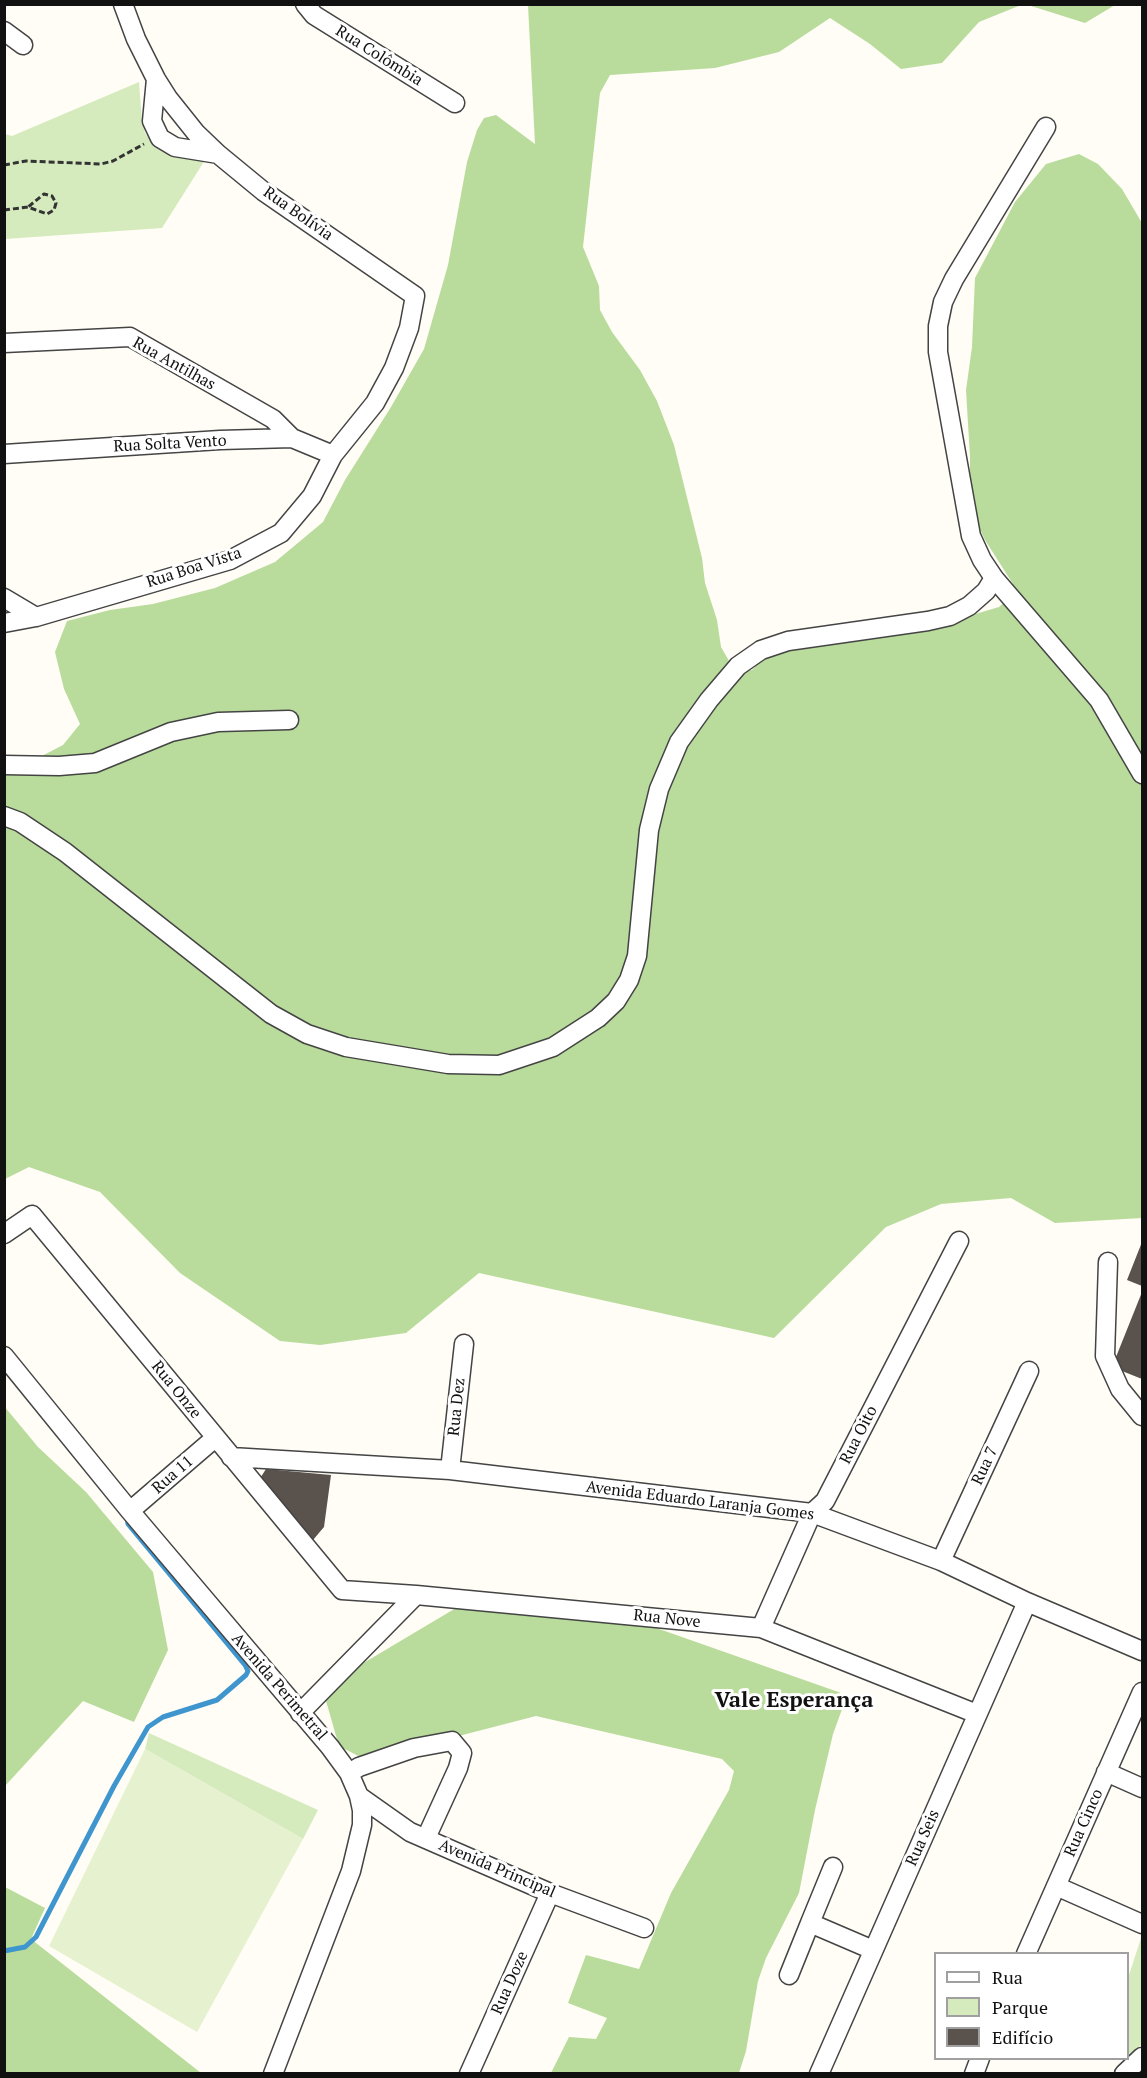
<!DOCTYPE html>
<meta charset="utf-8">
<style>
body{margin:0}
#map{position:relative;width:1147px;height:2078px;overflow:hidden;background:#fffdf5;font-family:"PT Serif",serif}
canvas{display:block}
.frame{position:absolute;inset:0;border:6px solid #111;pointer-events:none}
.legend{position:absolute;left:934px;top:1952px;width:195px;height:108px;box-sizing:border-box;background:#fff;border:2px solid #a0a0a0;margin:0;padding:8px 10px;list-style:none;font-size:18px;color:#111}
.legend li{display:flex;align-items:center;gap:12px;height:30px}
.legend b{width:30px;border:2px solid #a0a0a0}
</style>
<div id="map">
<canvas width="1147" height="2078"></canvas>
<div class="frame"></div>
<ul class="legend">
<li><b style="height:8px;background:#fff"></b>Rua</li>
<li><b style="height:16px;background:#d5ebbd"></b>Parque</li>
<li><b style="height:16px;background:#5a524d"></b>Edifício</li>
</ul>
</div>
<script>
const context = document.querySelector('canvas').getContext('2d');
context.lineJoin = 'round';
function paint(path, color) { context.fillStyle = color; context.fill(path, 'evenodd'); }
const shape = rows => new Path2D(rows.map(r => 'M' + r).join(''));
function strokePath(path, color, width, dash) { context.strokeStyle = color; context.lineWidth = width; context.lineCap = dash ? 'butt' : 'round'; context.setLineDash(dash || []); context.stroke(path); }
function drawText(font, color, halo, rows, align = 'center') {
  context.font = font + ' "PT Serif",serif'; context.lineWidth = 6; context.setLineDash([]); context.textBaseline = 'middle'; context.strokeStyle = halo; context.fillStyle = color; for (const [text, x, y, turn = 0] of rows) {
    context.save(); context.translate(x, y); context.rotate((+turn || 0) * Math.PI / 180); context.textAlign = isNaN(turn) ? turn : align; if (halo) context.strokeText(text, 0, 0); context.fillText(text, 0, 0); context.restore();
  }
}
paint(shape([
 [139,82,142,122,145,133,150,140,157,145,205,160,162,228,5,239,5,134,12,136],
 [149,1733,318,1810,303,1839,145,1749],
 [1142,1935,1142,2044,1128,2057,1128,1978]
]), '#d5ebbd');
paint(shape([
 [528,5,1021,5,979,22,942,63,901,69,870,44,830,18,779,52,715,68,610,75,600,93,583,247,599,286,600,310,612,332,640,370,657,401,674,445,702,558,705,583,717,620,721,647,736,673,752,670,776,646,962,618,999,607,1011,596,1013,584,985,540,970,509,970,457,966,390,972,347,975,278,1015,202,1046,164,1079,154,1098,164,1122,189,1142,223,1142,1218,1055,1223,1011,1198,941,1204,886,1227,774,1338,479,1273,406,1333,320,1345,280,1341,180,1273,100,1192,29,1167,5,1179,5,771,13,771,63,745,80,724,64,689,55,652,67,621,110,610,153,604,215,588,275,562,323,522,345,480,391,407,424,349,448,265,467,162,477,130,484,118,496,115,535,144],
 [1028,5,1115,5,1085,23],
 [4,1406,38,1447,86,1492,153,1572,168,1650,134,1722,83,1701,5,1786],
 [466,1602,645,1624,844,1694,845,1701,833,1734,815,1810,799,1893,766,1958,758,1981,746,2051,739,2073,551,2073,569,2037,596,2039,607,2018,568,2003,586,1955,639,1969,671,1893,729,1790,734,1771,722,1759,536,1716,366,1760,339,1746,326,1701,335,1680],
 [5,1887,45,1908,31,1939,201,2073,5,2073]
]), '#b9dc9c');
paint(shape([
 [145,1749,303,1839,197,2032,49,1946]
]), '#e6f2cf');
strokePath(shape([
 [4,1951,25,1947,36,1937,114,1786,148,1727,163,1717,217,1700,246,1675,248,1671,245,1665,128,1524,127,1516]
]), '#3f96cf', 5);
paint(shape([
 [1142,1242,1142,1286,1127,1280],
 [1142,1292,1142,1379,1112,1367],
 [266,1469,331,1475,324,1527,313,1540,259,1480]
]), '#5a524d');
const minor = shape([
 [305,4,314,15,455,103],
 [4,31,23,45],
 [156,79,152,121,160,138,175,147,218,154],
 [1046,127,954,279,943,302,938,326,938,352,971,536,982,560,994,578,1099,700,1142,774],
 [4,343,130,337,273,419,292,438],
 [4,454,220,440,292,438,333,455],
 [4,598,36,617],
 [4,623,36,617,230,560,281,533,312,496,333,455,375,403,394,368,409,328,415,296,263,191,218,154,196,133,168,98,156,79,136,39,123,4],
 [4,765,59,766,95,763,171,732,218,722,289,720],
 [4,816,20,822,65,852,271,1014,307,1034,346,1047,448,1064,499,1065,553,1047,598,1018,616,1001,629,980,637,956,649,830,659,789,679,742,709,700,738,666,761,650,788,641,928,621,950,616,969,606,986,591,994,578],
 [4,1234,32,1215,342,1590,416,1595,761,1628,977,1714],
 [1108,1262,1105,1356,1120,1389,1142,1416],
 [4,1356,130,1511,330,1747,349,1773,359,1796,362,1810,362,1825,351,1871,273,2074],
 [231,1457,450,1470,812,1513,941,1561,1027,1602,1142,1651],
 [450,1470,464,1344],
 [130,1511,215,1438],
 [941,1561,1029,1371],
 [761,1628,812,1513,825,1501,959,1241],
 [300,1713,416,1595],
 [1106,1772,1142,1788],
 [349,1773,359,1767,414,1748,452,1741,462,1753,458,1768,426,1838],
 [359,1796,410,1832,550,1893,644,1928],
 [833,1867,810,1923,873,1950],
 [1056,1886,1142,1924],
 [1026,1954,1142,1692],
 [789,1975,810,1923],
 [469,2074,550,1893],
 [819,2074,1027,1602],
 [974,2074,980,2058],
 [1124,2074,1142,2057]
]);
strokePath(minor, '#444', 21);
strokePath(shape([
 [4,165,26,161,101,164,113,161,144,144],
 [4,210,28,207,47,214,54,210,56,203,52,196,44,194,28,207]
]), '#333', 3, [6, 3]);
strokePath(minor, '#fff', 18);
drawText('16px', '#111', '#fff', [
 ["Rua Colômbia",379,56,32],
 ["Rua Bolívia",298,214,35],
 ["Rua Antilhas",174,364,29],
 ["Rua Solta Vento",170,444,-3],
 ["Rua Boa Vista",194,568,-18],
 ["Rua Onze",176,1390,51],
 ["Rua Dez",457,1407,-84],
 ["Rua Oito",859,1435,-63],
 ["Rua 7",985,1466,-65],
 ["Rua 11",173,1475,-41],
 ["Avenida Eduardo Laranja Gomes",700,1501,7],
 ["Rua Nove",667,1619,6],
 ["Avenida Perimetral",279,1687,49],
 ["Rua Cinco",1084,1823,-66],
 ["Rua Seis",923,1838,-66],
 ["Avenida Principal",497,1869,23],
 ["Rua Doze",510,1983,-66]
]);
drawText('bold 22px', '#111', '#fff', [
 ["Vale Esperança",794,1701]
]);
</script>
